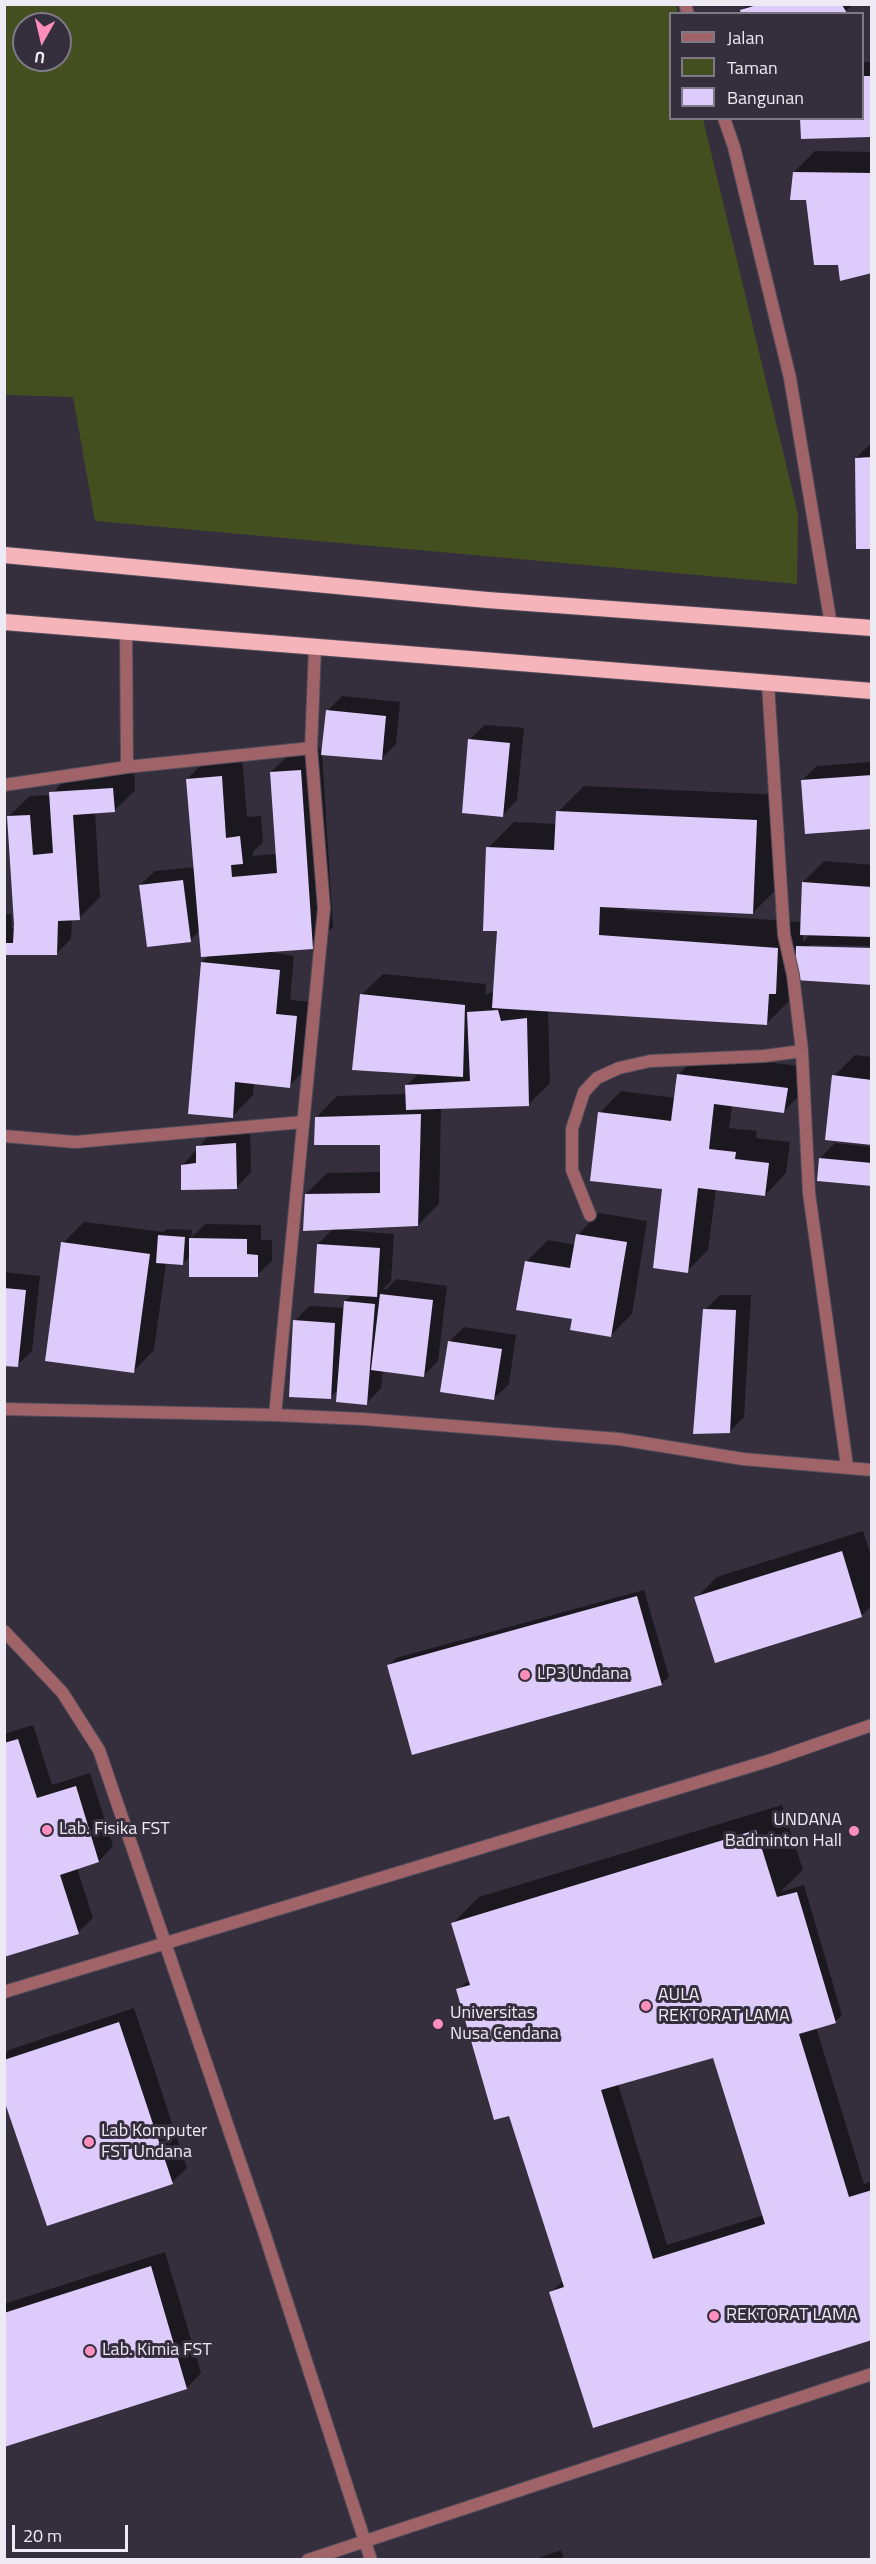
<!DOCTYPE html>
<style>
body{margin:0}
#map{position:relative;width:876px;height:2564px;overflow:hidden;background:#342e3d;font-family:"Titillium Web",sans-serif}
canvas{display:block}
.frame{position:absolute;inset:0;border:6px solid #eeeaf4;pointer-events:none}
.legend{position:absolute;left:669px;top:12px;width:195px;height:108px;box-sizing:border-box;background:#342e3d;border:2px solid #7e7986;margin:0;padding:8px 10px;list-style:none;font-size:18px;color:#eeeaf4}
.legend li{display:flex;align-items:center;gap:12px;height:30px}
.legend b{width:30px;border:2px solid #7e7986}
.north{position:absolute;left:12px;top:12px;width:60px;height:60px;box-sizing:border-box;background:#342e3d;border:2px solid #7e7986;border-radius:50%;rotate:188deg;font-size:16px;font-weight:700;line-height:24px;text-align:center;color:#eeeaf4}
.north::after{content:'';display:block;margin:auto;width:21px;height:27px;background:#fe8ebc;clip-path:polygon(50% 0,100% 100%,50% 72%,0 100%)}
.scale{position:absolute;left:12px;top:2525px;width:116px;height:27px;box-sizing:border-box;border:3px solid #eeeaf4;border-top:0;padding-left:8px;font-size:18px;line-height:21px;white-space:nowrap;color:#eeeaf4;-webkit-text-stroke:4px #342e3d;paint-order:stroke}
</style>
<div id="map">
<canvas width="876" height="2564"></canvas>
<div class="frame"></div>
<ul class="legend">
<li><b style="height:8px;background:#9f6368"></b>Jalan</li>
<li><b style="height:16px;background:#444f20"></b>Taman</li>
<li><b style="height:16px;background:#ddcbfc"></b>Bangunan</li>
</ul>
<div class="north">U</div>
<div class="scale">20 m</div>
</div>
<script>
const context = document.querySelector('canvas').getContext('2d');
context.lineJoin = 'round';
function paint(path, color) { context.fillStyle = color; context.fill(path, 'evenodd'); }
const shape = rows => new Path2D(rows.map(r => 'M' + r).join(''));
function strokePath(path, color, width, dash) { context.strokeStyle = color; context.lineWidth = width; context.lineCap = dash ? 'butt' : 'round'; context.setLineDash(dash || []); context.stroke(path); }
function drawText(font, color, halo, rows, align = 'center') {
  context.font = font + ' "Titillium Web",sans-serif'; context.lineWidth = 6; context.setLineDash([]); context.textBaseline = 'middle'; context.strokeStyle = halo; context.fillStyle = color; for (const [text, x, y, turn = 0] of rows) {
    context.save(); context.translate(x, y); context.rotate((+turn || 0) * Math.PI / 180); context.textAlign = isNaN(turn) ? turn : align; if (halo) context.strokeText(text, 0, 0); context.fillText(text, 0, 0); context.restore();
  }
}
paint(shape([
 [5,4,676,5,678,13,670,14,670,118,703,119,798,514,797,584,95,521,73,397,5,395],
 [24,24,60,24,60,60,24,60]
]), '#444f20');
paint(shape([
 [748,4,853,4,846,11,838,14,743,14,742,11],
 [862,62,872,62,871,136,862,118],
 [815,151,872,152,872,271,839,263,794,172],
 [871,443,872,548,856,458],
 [342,696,400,702,396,744,382,758,322,753,333,927,312,948,264,951,294,956,290,1000,311,1002,304,1071,289,1086,254,1082,253,1095,232,1117,202,962,209,955,200,930,190,940,140,885,155,871,195,867,187,779,208,758,242,756,247,817,261,816,263,842,253,852,253,856,277,854,271,772,293,751,323,749,327,711],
 [485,725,524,728,517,800,503,815,470,739],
 [872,762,872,828,802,780,817,766],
 [134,768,135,790,114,811,95,812,100,897,79,918,72,919,71,939,57,953,4,953,4,914,11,914,12,928,15,929,8,817,30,796,51,795,72,772],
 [584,786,782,795,779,886,753,913,625,907,625,910,802,922,803,882,824,861,872,865,872,946,810,945,793,997,766,1024,548,1010,550,1083,529,1104,441,1107,439,1204,418,1225,341,1228,341,1230,394,1234,391,1281,383,1289,387,1289,396,1279,447,1286,438,1361,423,1376,383,1370,381,1388,367,1403,338,1390,330,1397,295,1321,309,1306,345,1308,345,1301,353,1294,318,1244,334,1228,306,1194,327,1173,381,1172,382,1144,316,1118,337,1096,407,1094,407,1085,420,1072,361,995,383,974,486,984,485,995,495,991,498,929,488,848,514,822,557,824,558,812],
 [803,933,811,934,803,942],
 [699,1054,808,1067,805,1090,784,1111,732,1105,729,1128,757,1131,756,1138,790,1142,786,1173,765,1195,716,1189,708,1250,687,1271,664,1188,600,1113,621,1091,675,1098,678,1075],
 [855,1055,872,1057,872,1144,834,1076],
 [250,1129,251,1172,237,1187,182,1166,212,1132],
 [835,1143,872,1147,872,1185,820,1158],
 [599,1213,647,1221,632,1314,611,1335,574,1318,527,1261,548,1240,576,1245,578,1235],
 [84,1222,163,1232,167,1229,192,1230,191,1238,205,1224,261,1225,261,1240,272,1240,272,1261,257,1275,190,1256,183,1264,166,1263,154,1350,133,1372,63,1243],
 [4,1272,40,1276,32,1351,17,1365,4,1364],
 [720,1295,751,1295,744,1417,729,1432,705,1310],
 [464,1327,516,1335,509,1384,494,1398,449,1342],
 [863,1531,872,1559,872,1605,862,1615,716,1661,696,1598,717,1577],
 [644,1590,669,1677,661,1684,389,1666,396,1658],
 [33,1725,52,1785,90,1773,113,1846,99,1861,77,1868,93,1918,78,1932,4,1956,4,1734],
 [782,1805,803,1870,780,1892,804,1885,842,2015,835,2022,816,2027,864,2184,872,2181,872,2339,551,2292,564,2280,511,2117,458,1989,470,1980,452,1924,479,1897],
 [714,2056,764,2215,667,2245,618,2084],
 [134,2008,187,2168,172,2182,4,2095,4,2054,9,2050],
 [165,2252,201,2373,187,2388,4,2446,4,2304],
 [561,2550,564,2560,533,2560]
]), '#0007');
paint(shape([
 [757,5,842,5,847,13,741,14,740,10],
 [862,76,870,76,871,137,801,139,800,118,862,118],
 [793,172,872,173,872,273,840,281,838,265,814,265,806,200,790,200],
 [872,457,872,549,856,549,855,458],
 [326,710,386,716,382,760,321,755],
 [468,739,510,743,503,817,462,813],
 [301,770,313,949,201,957,186,779,222,776,226,838,240,836,243,864,231,865,232,877,277,873,270,772],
 [872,775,872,829,805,834,801,780],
 [113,788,115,812,73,815,80,920,58,921,57,955,5,955,5,943,13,943,14,924,7,816,30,815,33,855,53,853,49,792],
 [556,811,757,820,753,914,600,907,599,935,778,948,776,994,769,994,767,1025,492,1008,497,931,483,931,486,847,554,850],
 [183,880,191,942,147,947,139,885],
 [802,882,872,887,872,937,800,935],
 [796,946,872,948,872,985,795,980],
 [201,962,280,970,276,1014,297,1016,290,1088,235,1082,233,1118,188,1114],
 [360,994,465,1005,463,1077,352,1070],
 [498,1010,501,1021,527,1018,529,1106,406,1110,405,1085,470,1081,467,1012],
 [677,1074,788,1088,784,1113,714,1104,709,1149,736,1152,735,1159,769,1163,765,1196,698,1188,688,1273,653,1268,662,1189,590,1181,598,1112,671,1121],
 [832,1075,872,1080,872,1145,825,1140],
 [421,1114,418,1226,303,1231,305,1194,380,1193,380,1145,314,1145,315,1117],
 [236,1143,237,1189,181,1190,181,1165,196,1163,196,1146],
 [819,1158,872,1163,872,1186,817,1181],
 [576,1234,627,1242,611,1337,570,1330,572,1319,516,1310,525,1261,570,1268],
 [158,1235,185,1237,183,1265,156,1263],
 [189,1238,247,1239,247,1254,258,1255,258,1277,189,1277],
 [61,1242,150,1254,134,1373,45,1361],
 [317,1244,380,1248,377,1297,314,1293],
 [4,1288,26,1290,18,1367,4,1366],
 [380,1294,433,1300,424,1377,371,1370],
 [344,1301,375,1304,367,1405,336,1402],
 [703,1309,736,1310,730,1433,693,1434],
 [293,1320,335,1323,331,1399,289,1397],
 [448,1341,502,1349,494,1400,440,1392],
 [842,1551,862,1617,715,1663,694,1597],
 [637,1596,662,1685,412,1755,387,1665],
 [18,1739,37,1798,76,1786,99,1862,60,1875,79,1934,4,1957,4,1743],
 [756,1830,777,1897,797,1892,836,2023,799,2034,849,2197,872,2190,872,2340,593,2428,549,2292,564,2287,509,2116,494,2120,456,1989,470,1985,451,1923],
 [713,2058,765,2224,653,2259,601,2090],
 [119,2022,173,2184,47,2226,4,2100,4,2060],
 [151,2266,187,2389,4,2447,4,2313]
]), '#ddcbfc');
const service = shape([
 [4,1631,62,1692,99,1750,264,2232,371,2560],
 [4,1992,771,1760,872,1725],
 [308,2560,872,2374]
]);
const minor = shape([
 [685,4,688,14],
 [724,118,734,147,790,378,831,625],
 [126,632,127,767],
 [4,785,127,767,311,748],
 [802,1051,809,1193,847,1466],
 [4,1136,75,1142,303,1122],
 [590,1215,572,1170,572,1129,584,1092,597,1078,619,1068,650,1061,764,1056,802,1051,793,975,784,935,768,684],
 [4,1409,275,1415,363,1419,619,1439,743,1459,872,1470],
 [275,1415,324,908,311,748,315,647]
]);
const trunk = shape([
 [4,555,487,600,872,628],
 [4,622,872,691]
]);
strokePath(service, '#524c5a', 14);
strokePath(minor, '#524c5a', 14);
strokePath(trunk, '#524c5a', 18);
strokePath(service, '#9f6368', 12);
strokePath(minor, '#9f6368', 12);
strokePath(trunk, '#f5b4ba', 16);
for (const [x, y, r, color] of [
 [525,1675,6,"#fe8ebc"],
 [47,1830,6,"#fe8ebc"],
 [854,1831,6,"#fe8ebc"],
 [646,2006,6,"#fe8ebc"],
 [438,2024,6,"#fe8ebc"],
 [89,2142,6,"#fe8ebc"],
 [714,2316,6,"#fe8ebc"],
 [90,2351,6,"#fe8ebc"]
]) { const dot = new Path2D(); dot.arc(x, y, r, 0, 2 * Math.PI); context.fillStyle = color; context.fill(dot); strokePath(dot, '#342e3d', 2); }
drawText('18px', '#eeeaf4', '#342e3d', [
 ["LP3 Undana",537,1675],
 ["UNDANA",842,1821,"right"],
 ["Badminton Hall",842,1842,"right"],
 ["Lab. Fisika FST",59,1830],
 ["AULA",658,1996],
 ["REKTORAT LAMA",658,2017],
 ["Universitas",450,2014],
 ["Nusa Cendana",450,2035],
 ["Lab Komputer",101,2132],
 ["FST Undana",101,2153],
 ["REKTORAT LAMA",726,2316],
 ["Lab. Kimia FST",102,2351]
], 'left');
</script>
